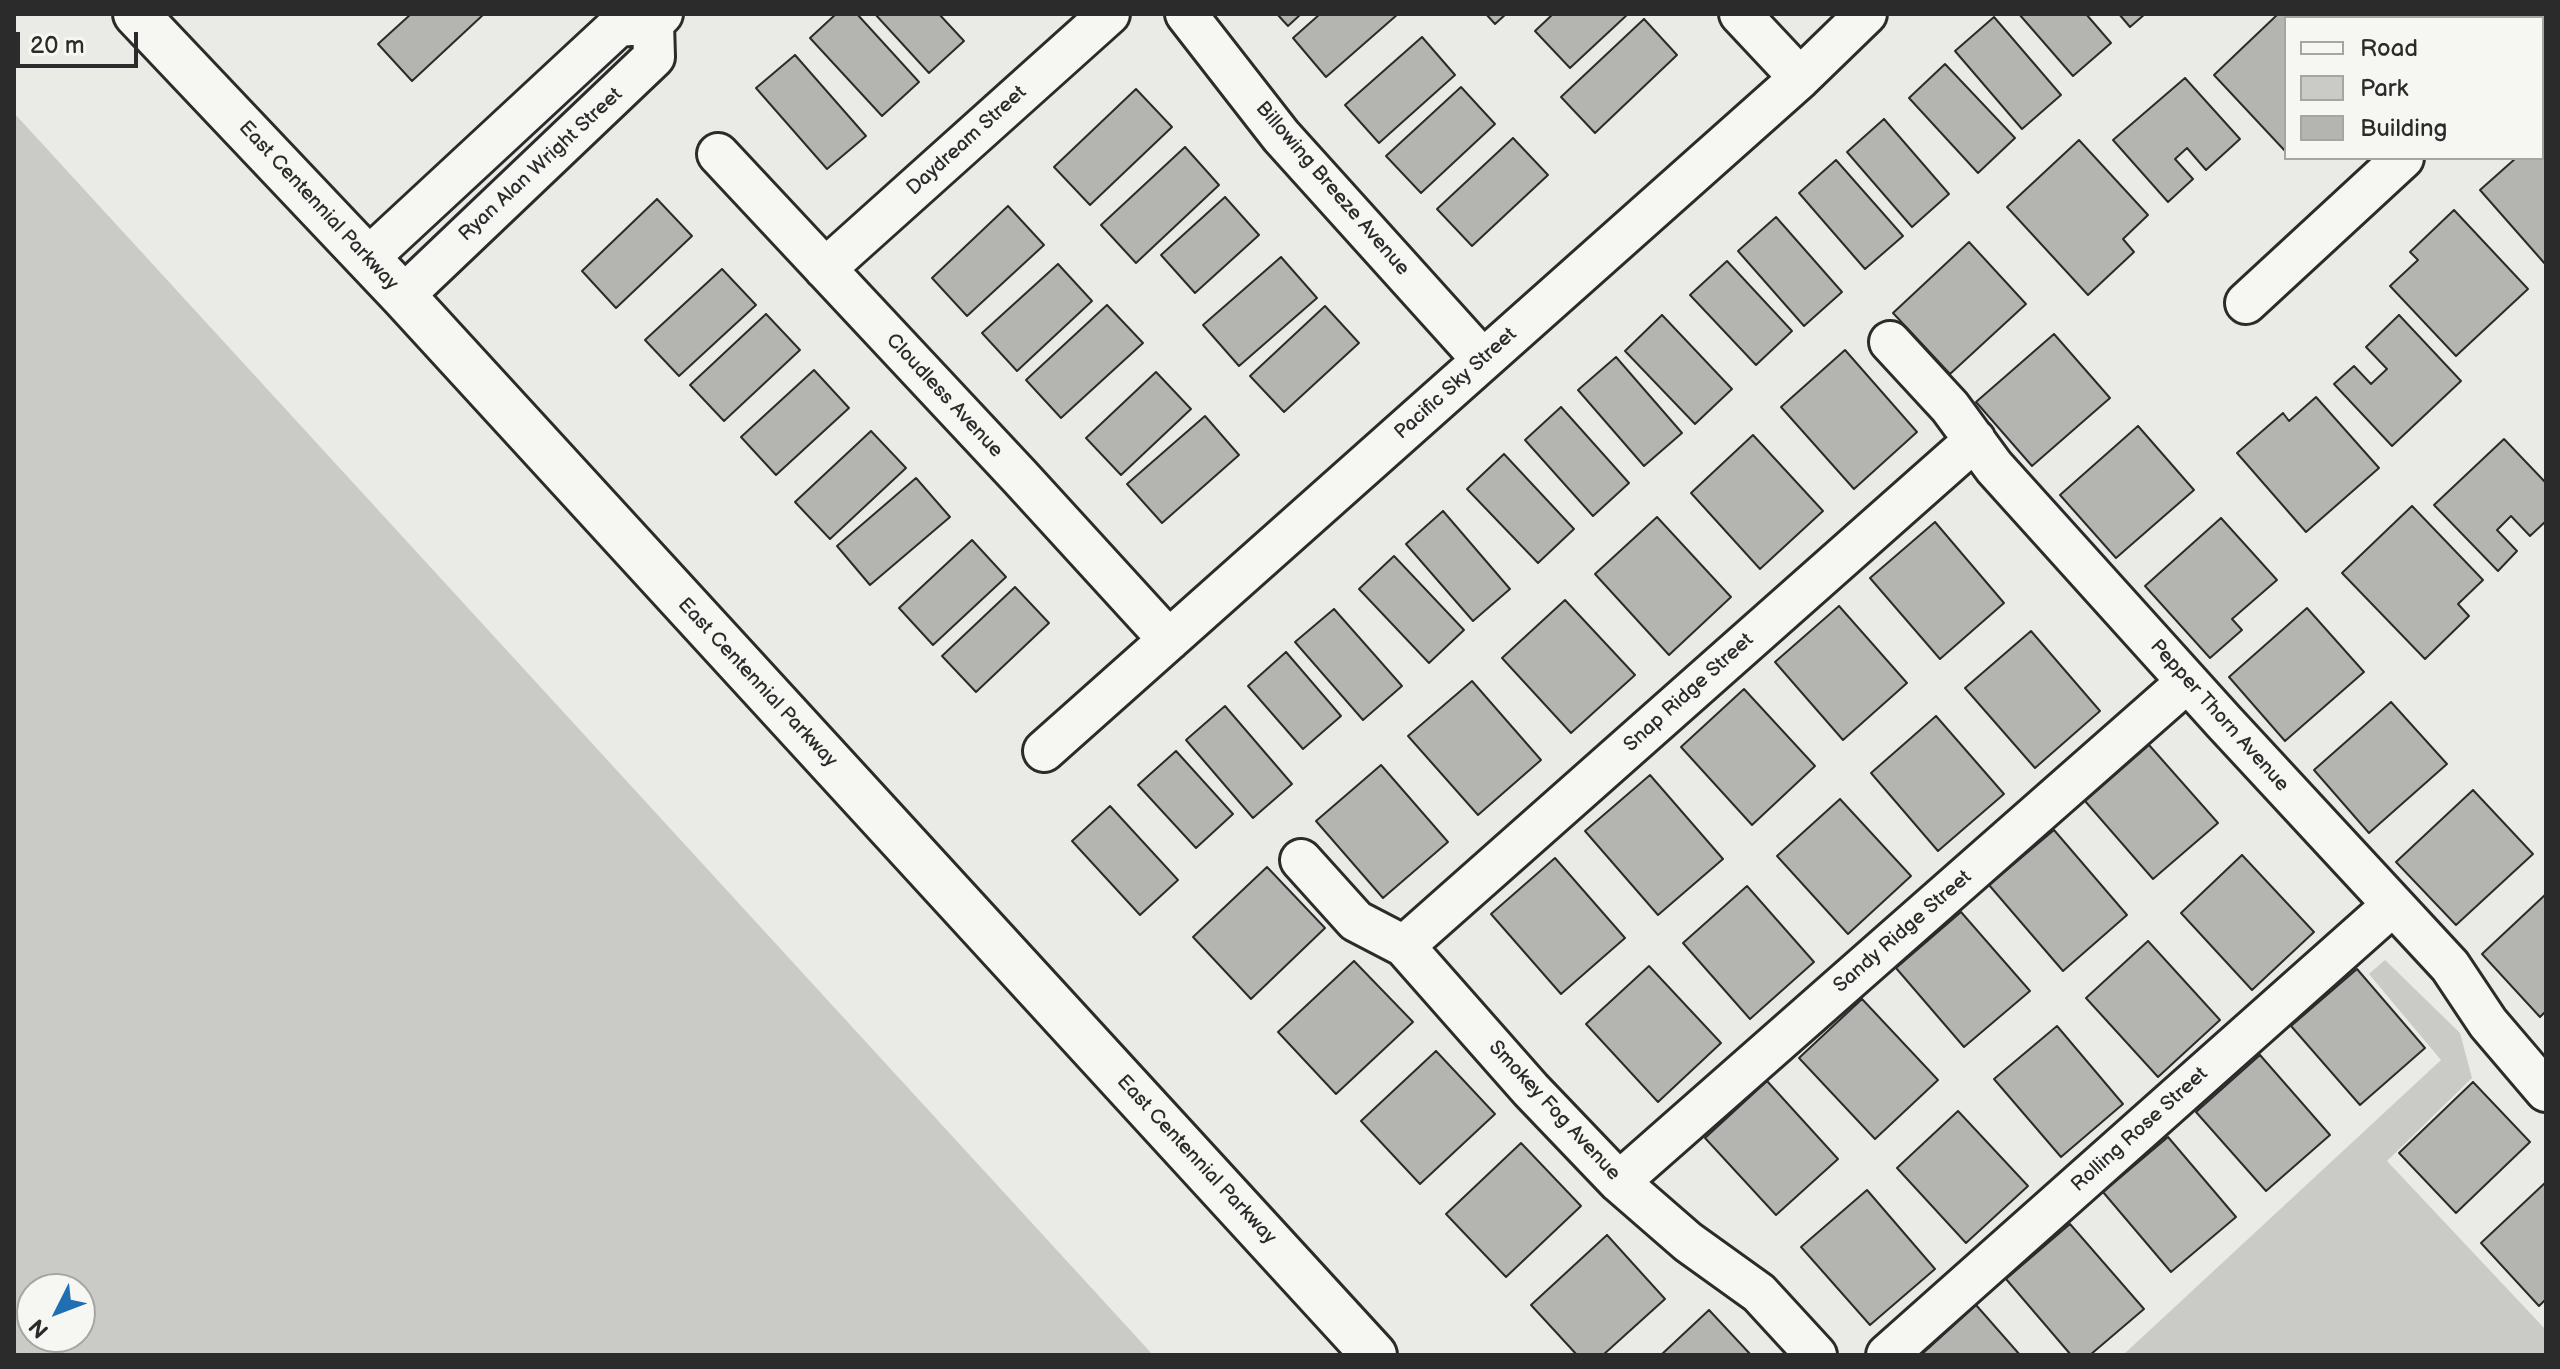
<!DOCTYPE html>
<style>
body{margin:0}
#map{position:relative;width:2560px;height:1369px;overflow:hidden;background:#eaeae6;font-family:"Balsamiq Sans",sans-serif}
canvas{display:block}
.frame{position:absolute;inset:0;border:16px solid #2b2b2b;pointer-events:none}
.legend{position:absolute;left:2284px;top:16px;width:260px;height:144px;box-sizing:border-box;background:#f6f6f2;border:2px solid #a5a5a2;margin:0;padding:10px 14px;list-style:none;font-size:24px;color:#2b2b2b}
.legend li{display:flex;align-items:center;gap:16px;height:40px}
.legend b{width:40px;border:2px solid #a5a5a2}
.north{position:absolute;left:16px;top:1273px;width:80px;height:80px;box-sizing:border-box;background:#f6f6f2;border:2px solid #a5a5a2;border-radius:50%;rotate:228deg;font-size:22px;font-weight:700;line-height:32px;text-align:center;color:#2b2b2b}
.north::after{content:'';display:block;margin:auto;width:28px;height:36px;background:#1f6fb2;clip-path:polygon(50% 0,100% 100%,50% 72%,0 100%)}
.scale{position:absolute;left:16px;top:32px;width:122px;height:36px;box-sizing:border-box;border:4px solid #2b2b2b;border-top:0;padding-left:10px;font-size:24px;line-height:28px;white-space:nowrap;color:#2b2b2b;-webkit-text-stroke:6px #f6f6f2;paint-order:stroke}
</style>
<div id="map">
<canvas width="2560" height="1369"></canvas>
<div class="frame"></div>
<ul class="legend">
<li><b style="height:10px;background:#f6f6f2"></b>Road</li>
<li><b style="height:22px;background:#cacac7"></b>Park</li>
<li><b style="height:22px;background:#b4b4b1"></b>Building</li>
</ul>
<div class="north">N</div>
<div class="scale">20 m</div>
</div>
<script>
const context = document.querySelector('canvas').getContext('2d');
context.lineJoin = 'round';
function paint(path, color) { context.fillStyle = color; context.fill(path, 'evenodd'); }
const shape = rows => new Path2D(rows.map(r => 'M' + r).join(''));
function strokePath(path, color, width, dash) { context.strokeStyle = color; context.lineWidth = width; context.lineCap = dash ? 'butt' : 'round'; context.setLineDash(dash || []); context.stroke(path); }
function drawText(font, color, halo, rows, align = 'center') {
  context.font = font + ' "Balsamiq Sans",sans-serif'; context.lineWidth = 6; context.setLineDash([]); context.textBaseline = 'middle'; context.strokeStyle = halo; context.fillStyle = color; for (const [text, x, y, turn = 0] of rows) {
    context.save(); context.translate(x, y); context.rotate((+turn || 0) * Math.PI / 180); context.textAlign = isNaN(turn) ? turn : align; if (halo) context.strokeText(text, 0, 0); context.fillText(text, 0, 0); context.restore();
  }
}
paint(shape([
 [14,113,1153,1355,14,1355],
 [32,1289,80,1289,80,1337,32,1337],
 [2385,960,2460,1033,2472,1078,2387,1161,2546,1330,2546,1355,2123,1355,2441,1060,2369,974]
]), '#cacac7');
const building = shape([
 [411,14,484,14,412,81,378,44,411,14],
 [836,14,857,14,919,82,882,116,810,38,836,14],
 [875,14,939,14,964,41,929,73,875,14],
 [1277,14,1301,14,1288,26,1277,14],
 [1320,14,1398,14,1326,77,1293,38,1320,14],
 [1486,14,1506,14,1495,24,1486,14],
 [1553,14,1628,14,1570,68,1535,31,1553,14],
 [2019,14,2086,14,2111,43,2073,76,2019,14],
 [2119,14,2145,14,2130,27,2119,14],
 [2278,14,2287,14,2291,18,2286,18,2286,152,2214,75,2278,14],
 [2319,14,2394,14,2390,18,2323,18,2319,14],
 [1994,17,2061,95,2022,129,1955,51,1994,17],
 [1644,19,1677,55,1595,133,1561,97,1644,19],
 [1422,37,1455,75,1379,143,1345,105,1422,37],
 [795,55,866,136,827,169,756,88,795,55],
 [1945,64,2015,138,1978,173,1909,98,1945,64],
 [2185,78,2240,139,2206,170,2187,148,2175,159,2193,179,2168,202,2113,140,2185,78],
 [1461,87,1495,124,1421,193,1386,156,1461,87],
 [1136,89,1172,127,1090,205,1054,167,1136,89],
 [1884,119,1949,194,1912,227,1847,152,1884,119],
 [1513,138,1548,175,1472,246,1437,209,1513,138],
 [2079,140,2148,215,2123,239,2134,252,2088,295,2007,207,2079,140],
 [2546,145,2546,265,2480,190,2516,158,2542,158,2542,148,2546,145],
 [1185,147,1219,185,1136,263,1101,225,1185,147],
 [1836,160,1903,236,1865,269,1799,193,1836,160],
 [1225,197,1259,235,1195,293,1161,255,1225,197],
 [657,199,692,236,616,308,582,271,657,199],
 [1008,206,1044,245,967,316,932,278,1008,206],
 [2454,210,2528,289,2456,356,2390,286,2418,260,2410,252,2454,210],
 [1776,217,1842,292,1804,326,1738,251,1776,217],
 [1969,242,2026,304,1950,374,1893,313,1969,242],
 [1281,257,1317,298,1239,366,1203,325,1281,257],
 [1727,261,1792,331,1756,365,1690,295,1727,261],
 [1058,264,1092,301,1017,371,982,333,1058,264],
 [722,269,756,305,679,376,645,340,722,269],
 [1107,305,1143,343,1061,418,1026,380,1107,305],
 [1325,306,1359,343,1284,412,1250,376,1325,306],
 [766,314,800,350,724,421,690,385,766,314],
 [1662,315,1732,389,1695,424,1625,351,1662,315],
 [2399,315,2461,381,2392,446,2334,384,2354,366,2371,384,2387,369,2366,347,2399,315],
 [2054,334,2110,398,2032,466,1976,402,2054,334],
 [1845,350,1917,432,1854,489,1781,407,1845,350],
 [1616,357,1682,433,1644,466,1578,390,1616,357],
 [814,370,849,408,776,475,741,437,814,370],
 [1156,372,1191,409,1121,475,1086,438,1156,372],
 [2316,397,2379,468,2306,532,2237,453,2283,413,2289,421,2316,397],
 [1561,407,1629,483,1593,516,1525,440,1561,407],
 [1205,416,1239,455,1162,523,1127,484,1205,416],
 [2138,426,2194,490,2116,558,2060,495,2138,426],
 [871,431,906,468,830,539,795,502,871,431],
 [1753,435,1823,511,1760,569,1691,493,1753,435],
 [2504,439,2546,483,2546,521,2530,536,2511,516,2497,530,2517,551,2498,571,2434,505,2504,439],
 [1504,454,1574,529,1538,563,1467,489,1504,454],
 [916,478,950,517,870,585,837,546,916,478],
 [2412,506,2483,580,2458,604,2469,616,2425,659,2342,573,2412,506],
 [1443,511,1510,589,1473,621,1406,544,1443,511],
 [1657,517,1731,597,1669,655,1595,574,1657,517],
 [2221,518,2277,580,2232,619,2242,630,2210,658,2145,586,2221,518],
 [1935,522,2004,603,1940,659,1870,578,1935,522],
 [972,540,1006,577,933,645,899,608,972,540],
 [1394,556,1464,630,1429,663,1359,589,1394,556],
 [1015,587,1049,623,976,692,942,656,1015,587],
 [1565,600,1635,675,1571,733,1502,658,1565,600],
 [1839,606,1907,683,1843,740,1775,662,1839,606],
 [2307,608,2364,672,2285,741,2229,677,2307,608],
 [1334,609,1402,686,1363,720,1295,642,1334,609],
 [2031,631,2100,711,2035,768,1965,688,2031,631],
 [1286,652,1341,716,1303,749,1248,686,1286,652],
 [1472,681,1541,760,1478,815,1408,736,1472,681],
 [1744,689,1815,766,1752,825,1681,747,1744,689],
 [2391,702,2447,764,2369,833,2314,770,2391,702],
 [1225,706,1292,784,1253,818,1186,740,1225,706],
 [1936,716,2004,794,1938,851,1871,773,1936,716],
 [2149,745,2218,823,2153,879,2085,801,2149,745],
 [1176,751,1233,814,1196,848,1138,785,1176,751],
 [1381,765,1448,842,1383,898,1316,821,1381,765],
 [1650,775,1723,859,1658,915,1585,831,1650,775],
 [2473,790,2533,854,2456,925,2396,862,2473,790],
 [1840,799,1911,876,1848,934,1777,856,1840,799],
 [1110,806,1178,880,1140,915,1072,841,1110,806],
 [2054,830,2127,915,2063,971,1989,885,2054,830],
 [2242,855,2314,932,2252,990,2181,913,2242,855],
 [1555,858,1625,938,1561,994,1491,914,1555,858],
 [1267,867,1325,928,1251,999,1193,937,1267,867],
 [1747,886,1814,962,1750,1019,1683,943,1747,886],
 [2546,894,2546,1011,2540,1017,2482,954,2546,894],
 [1961,912,2030,991,1964,1047,1896,968,1961,912],
 [2148,941,2220,1020,2158,1077,2086,998,2148,941],
 [1354,961,1413,1022,1336,1094,1278,1032,1354,961],
 [1649,966,1721,1043,1658,1102,1586,1024,1649,966],
 [2357,969,2425,1048,2360,1105,2291,1026,2357,969],
 [1862,999,1938,1080,1875,1139,1799,1058,1862,999],
 [2057,1026,2123,1104,2061,1157,1994,1079,2057,1026],
 [1436,1051,1495,1114,1420,1184,1361,1121,1436,1051],
 [2260,1055,2330,1135,2266,1191,2196,1112,2260,1055],
 [1767,1081,1838,1159,1776,1215,1705,1138,1767,1081],
 [2473,1082,2530,1142,2456,1213,2399,1153,2473,1082],
 [1958,1111,2028,1186,1966,1243,1897,1168,1958,1111],
 [2168,1137,2236,1217,2171,1272,2103,1192,2168,1137],
 [1521,1143,1581,1206,1506,1277,1446,1214,1521,1143],
 [2546,1182,2546,1299,2539,1306,2481,1243,2546,1182],
 [1867,1190,1935,1269,1870,1325,1801,1247,1867,1190],
 [2070,1224,2144,1309,2090,1355,2071,1355,2006,1279,2070,1224],
 [1607,1235,1665,1299,1603,1355,1577,1355,1531,1305,1607,1235],
 [1976,1305,2020,1355,1921,1355,1976,1305],
 [1709,1310,1751,1355,1661,1355,1709,1310]
]);
paint(building, '#b4b4b1');
strokePath(building, '#2b2b2b', 2);
const minor = shape([
 [1186,14,1281,136,1483,360],
 [1740,14,1800,78],
 [2542,30,2546,26],
 [718,154,1020,477,1169,640],
 [367,259,618,26,653,23,662,14],
 [825,269,1109,14],
 [403,296,654,57,653,23],
 [2246,303,2403,158],
 [1890,342,1950,407,1994,467,2224,722,2450,966,2488,1023,2546,1091],
 [1044,751,1800,78,1866,14],
 [1301,860,1356,921,1404,946,1531,1090,1619,1182,1688,1242,1759,1293,1816,1355],
 [1404,946,1975,440],
 [1619,1182,2187,682],
 [1887,1355,2393,905]
]);
const major = shape([
 [136,14,403,296,1374,1355]
]);
strokePath(minor, '#2b2b2b', 46);
strokePath(major, '#2b2b2b', 50);
strokePath(minor, '#f6f6f2', 40);
strokePath(major, '#f6f6f2', 44);
drawText('20px', '#2b2b2b', '#f6f6f2', [
 ["Daydream Street",967,141,-42],
 ["Ryan Alan Wright Street",541,165,-43],
 ["Billowing Breeze Avenue",1332,189,49],
 ["East Centennial Parkway",318,206,47],
 ["Pacific Sky Street",1456,384,-42],
 ["Cloudless Avenue",944,396,47],
 ["East Centennial Parkway",757,683,47],
 ["Snap Ridge Street",1689,693,-42],
 ["Pepper Thorn Avenue",2219,716,48],
 ["Sandy Ridge Street",1903,932,-41],
 ["Smokey Fog Avenue",1554,1111,47],
 ["Rolling Rose Street",2140,1130,-42],
 ["East Centennial Parkway",1196,1160,47]
]);
</script>
